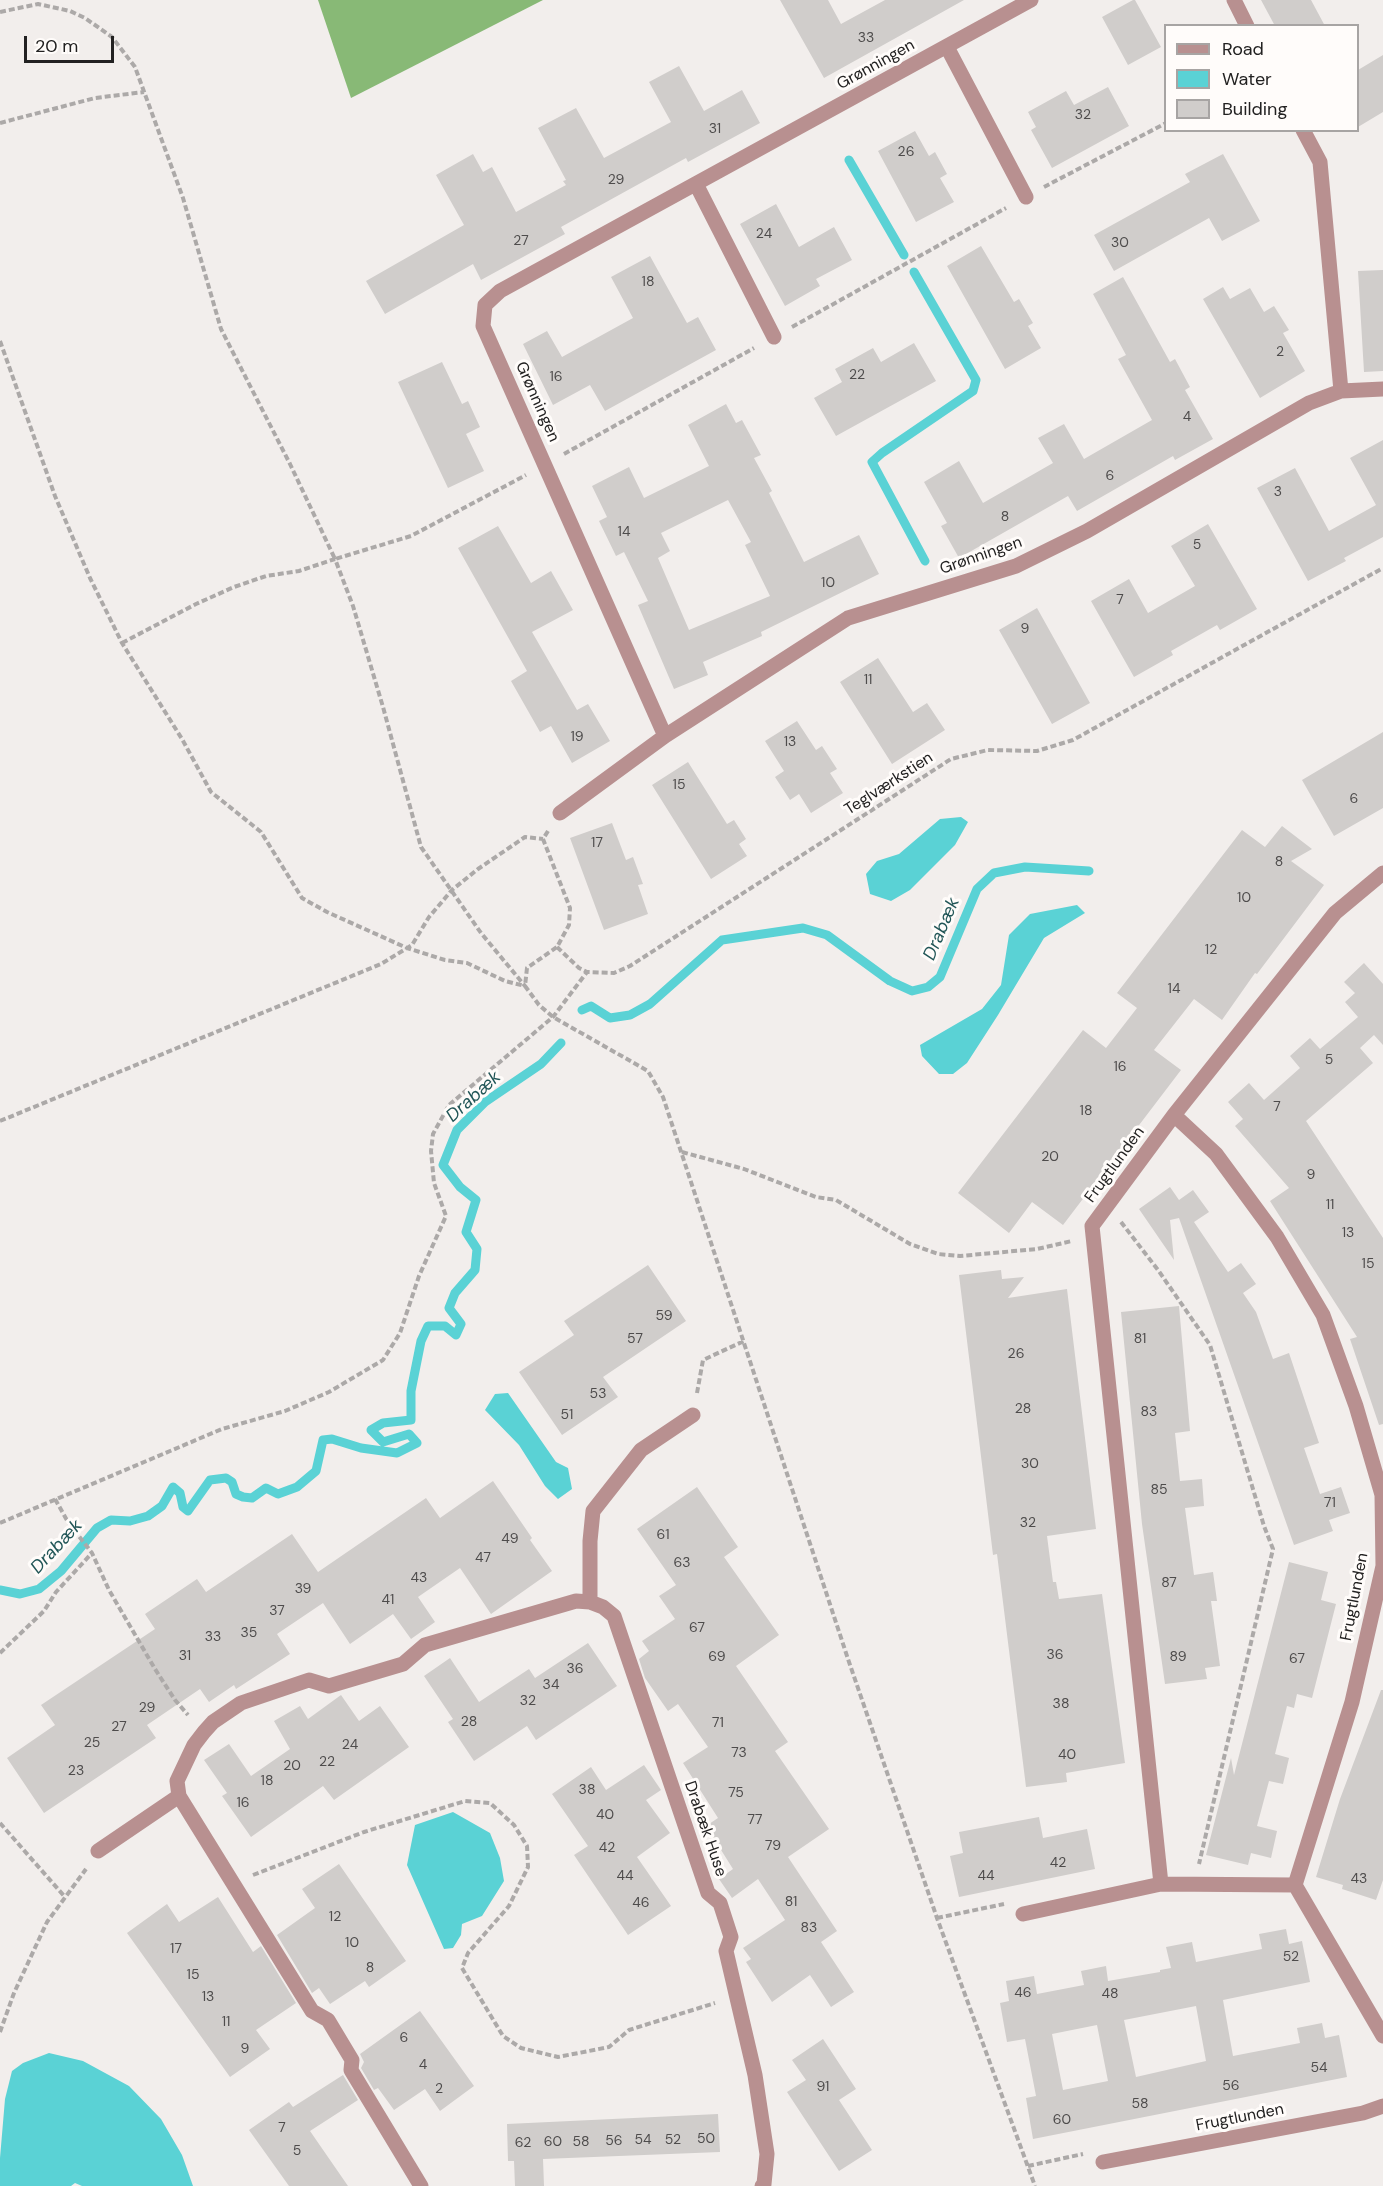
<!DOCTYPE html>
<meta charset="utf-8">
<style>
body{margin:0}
#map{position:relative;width:1383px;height:2186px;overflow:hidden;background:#f2eeec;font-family:"DM Sans",sans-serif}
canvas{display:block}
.legend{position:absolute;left:1164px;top:24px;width:195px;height:108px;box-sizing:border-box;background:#fffcfa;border:2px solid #a7a4a3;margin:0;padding:8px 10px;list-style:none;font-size:18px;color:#222121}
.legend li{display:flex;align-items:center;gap:12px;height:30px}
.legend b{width:30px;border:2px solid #a7a4a3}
.scale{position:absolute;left:24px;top:36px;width:90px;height:27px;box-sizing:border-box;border:3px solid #222121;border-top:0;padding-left:8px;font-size:18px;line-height:21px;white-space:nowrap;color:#222121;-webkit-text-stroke:4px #fffcfa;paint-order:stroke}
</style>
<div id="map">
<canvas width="1383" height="2186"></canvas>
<ul class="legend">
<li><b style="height:8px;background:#b89090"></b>Road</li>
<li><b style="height:16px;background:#5ad2d5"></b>Water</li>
<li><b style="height:16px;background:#d0cdcb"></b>Building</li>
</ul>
<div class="scale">20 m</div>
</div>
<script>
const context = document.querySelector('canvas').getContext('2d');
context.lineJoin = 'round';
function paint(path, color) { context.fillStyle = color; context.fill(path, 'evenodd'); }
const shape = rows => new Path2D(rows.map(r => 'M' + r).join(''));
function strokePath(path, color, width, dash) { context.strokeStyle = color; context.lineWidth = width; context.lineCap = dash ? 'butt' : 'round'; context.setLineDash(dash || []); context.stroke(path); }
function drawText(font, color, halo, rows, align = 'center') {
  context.font = font + ' "DM Sans",sans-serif'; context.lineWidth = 6; context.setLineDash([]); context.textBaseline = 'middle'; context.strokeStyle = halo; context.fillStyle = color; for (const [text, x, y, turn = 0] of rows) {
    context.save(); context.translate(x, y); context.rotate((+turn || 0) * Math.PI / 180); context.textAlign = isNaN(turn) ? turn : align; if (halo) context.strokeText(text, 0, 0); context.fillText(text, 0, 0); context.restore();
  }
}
paint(shape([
 [318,0,543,0,351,98]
]), '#88b976');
paint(shape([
 [961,817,968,822,955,845,910,890,891,901,870,894,866,874,877,861,899,854,940,819],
 [1077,905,1085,913,1044,938,998,1015,967,1063,953,1074,939,1074,922,1056,920,1045,982,1009,1001,985,1009,935,1030,914],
 [508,1393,556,1462,568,1468,572,1489,558,1499,545,1486,519,1445,485,1410,495,1394],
 [453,1812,490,1833,500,1858,504,1881,482,1916,462,1924,461,1935,453,1948,444,1949,407,1865,415,1825],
 [49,2053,83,2061,129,2086,161,2119,182,2155,193,2186,82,2186,75,2183,71,2186,0,2186,0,2158,5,2099,12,2071,23,2063]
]), '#5ad2d5');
strokePath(shape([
 [849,160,904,255],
 [914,272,976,380,973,391,882,453,872,462,925,561],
 [582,1010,591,1006,610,1018,630,1015,650,1004,722,940,803,928,827,935,890,981,912,991,928,987,940,977,977,889,994,873,1025,867,1089,871],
 [0,1590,20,1594,39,1589,61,1571,97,1528,111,1520,130,1521,148,1516,162,1506,173,1487,180,1493,183,1507,188,1511,210,1480,226,1478,232,1482,236,1494,243,1497,252,1498,266,1488,278,1494,297,1487,316,1471,323,1440,332,1439,361,1448,397,1453,417,1443,409,1434,383,1442,371,1430,383,1423,411,1420,411,1391,421,1341,428,1326,445,1326,456,1335,461,1324,449,1308,455,1293,475,1270,477,1249,466,1232,476,1200,460,1187,443,1165,457,1130,485,1102,541,1064,561,1043]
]), '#5ad2d5', 9);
paint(shape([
 [780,0,828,0,841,24,885,0,964,0,824,78],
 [1133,0,1135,0,1161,47,1128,65,1102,17],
 [1261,0,1311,0,1325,26,1275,26],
 [1383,55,1383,112,1358,127,1358,70],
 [679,66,704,111,742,90,760,123,688,162,686,158,561,227,565,234,481,280,473,264,385,314,366,281,464,225,436,175,473,154,483,172,492,167,516,212,566,185,563,181,566,180,538,128,576,108,604,158,671,122,649,82],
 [1108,87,1129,126,1052,168,1031,130,1036,127,1028,112,1066,91,1074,105],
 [915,131,929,156,935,152,947,174,940,178,954,202,916,222,878,151],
 [1223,154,1260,221,1222,241,1209,218,1114,271,1094,235,1190,182,1185,174],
 [776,204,799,247,834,227,852,260,816,279,820,286,785,306,740,224],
 [981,246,1014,302,1019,299,1033,323,1028,326,1041,348,1005,369,947,266],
 [650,256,687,323,698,317,716,350,605,411,590,385,553,405,523,344,547,331,562,357,633,318,611,277],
 [1383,270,1383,371,1364,372,1358,271],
 [1123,277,1170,362,1175,359,1190,387,1185,390,1213,439,1175,460,1173,456,1077,511,1068,496,959,558,941,526,947,523,924,482,959,461,983,503,1053,463,1038,438,1064,424,1084,459,1152,420,1118,359,1126,355,1093,294],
 [1223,287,1230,299,1250,288,1264,312,1274,306,1289,330,1283,333,1305,371,1260,398,1203,299],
 [914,343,936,381,836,436,814,398,842,382,835,369,873,348,881,362],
 [442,362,462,404,468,401,480,427,466,434,484,471,448,488,398,382],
 [726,404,736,423,742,420,761,455,754,458,772,491,769,493,804,562,859,535,879,574,761,632,762,636,703,662,708,675,674,689,638,605,648,601,624,552,616,556,599,521,607,517,592,486,629,467,644,498,709,466,688,425],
 [728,500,751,542,745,545,770,596,689,630,658,558,670,551,661,533],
 [1383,440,1383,537,1344,558,1346,561,1308,581,1257,488,1295,468,1329,531,1376,505,1350,458],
 [1208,524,1257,609,1220,630,1217,625,1171,651,1173,655,1134,677,1091,601,1129,579,1148,613,1195,586,1171,546],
 [498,526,531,583,551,571,573,610,532,632,577,710,588,704,610,741,572,763,551,726,540,732,511,681,527,671,458,548],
 [1037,608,1090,703,1052,724,999,630],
 [878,658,913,712,927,703,945,730,892,764,840,682],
 [797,721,816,750,822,746,837,769,830,773,843,793,811,813,799,794,790,800,775,777,784,771,765,741],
 [1383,732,1383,808,1334,836,1302,780],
 [688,762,727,824,734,820,746,839,739,844,747,856,711,879,652,785],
 [612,823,626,860,633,857,643,884,638,885,648,914,604,930,570,838],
 [1282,826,1312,849,1291,861,1324,885,1257,974,1255,973,1222,1020,1194,999,1154,1050,1181,1070,1063,1225,1032,1202,1009,1233,958,1193,1083,1030,1106,1048,1137,1008,1117,993,1242,830,1265,847],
 [1364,963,1383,984,1383,1045,1374,1035,1360,1048,1373,1063,1306,1121,1383,1238,1383,1424,1379,1425,1350,1339,1357,1337,1270,1201,1289,1188,1235,1126,1243,1119,1228,1102,1249,1083,1264,1100,1300,1068,1290,1056,1310,1038,1320,1049,1358,1017,1345,1002,1355,993,1344,982],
 [1170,1187,1179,1200,1193,1190,1209,1212,1194,1222,1228,1272,1241,1263,1256,1284,1243,1293,1256,1312,1273,1359,1289,1353,1319,1443,1304,1448,1320,1494,1341,1487,1350,1513,1329,1520,1333,1531,1294,1545,1179,1218,1170,1220,1174,1260,1139,1209],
 [648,1265,686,1321,603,1377,618,1397,562,1435,519,1372,574,1335,564,1321],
 [1001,1270,1002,1279,1024,1277,1008,1298,1067,1289,1096,1529,1047,1536,1053,1582,1056,1582,1059,1599,1102,1594,1125,1763,1066,1773,1067,1782,1026,1787,997,1554,993,1555,959,1275],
 [1179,1306,1190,1431,1175,1433,1180,1481,1202,1479,1204,1506,1185,1508,1194,1575,1213,1572,1217,1601,1211,1601,1220,1666,1205,1668,1207,1679,1165,1684,1142,1524,1121,1312],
 [493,1481,532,1538,530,1540,552,1571,491,1614,460,1568,418,1597,435,1622,411,1639,393,1614,350,1644,323,1603,277,1634,290,1654,236,1689,234,1685,209,1702,200,1689,147,1725,156,1738,44,1813,7,1758,55,1725,41,1705,155,1629,145,1614,197,1579,206,1592,292,1534,318,1572,426,1498,440,1518],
 [697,1487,738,1547,724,1557,779,1635,736,1666,788,1742,775,1751,829,1829,788,1857,837,1931,821,1942,854,1992,831,2007,810,1975,772,2002,746,1962,751,1959,743,1948,785,1920,758,1879,732,1898,719,1879,733,1869,706,1826,718,1818,683,1763,708,1747,678,1704,668,1711,645,1678,639,1659,649,1651,642,1641,675,1619,659,1596,676,1585,637,1529],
 [1289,1562,1328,1572,1321,1600,1336,1604,1312,1698,1297,1694,1294,1708,1287,1706,1275,1754,1289,1758,1283,1784,1269,1781,1257,1826,1277,1831,1271,1858,1251,1853,1248,1865,1206,1855,1231,1758,1234,1775],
 [588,1643,617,1686,536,1740,527,1726,474,1761,448,1722,453,1719,424,1676,450,1658,479,1702,529,1669,535,1678],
 [1381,1690,1383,1690,1383,1880,1376,1900,1342,1889,1343,1885,1316,1877,1340,1799],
 [341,1695,359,1721,380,1706,409,1747,334,1800,323,1786,251,1837,222,1796,227,1793,204,1760,229,1744,251,1776,290,1749,274,1721,300,1706,308,1719],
 [644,1765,661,1790,646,1800,670,1833,637,1857,671,1906,628,1935,574,1855,588,1846,552,1794,591,1767,606,1790],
 [1039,1817,1043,1838,1087,1829,1095,1869,959,1897,950,1856,963,1853,959,1832],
 [339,1864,406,1961,369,1987,365,1981,330,2004,319,1988,312,1993,277,1935,315,1908,302,1889],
 [218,1897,253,1952,261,1946,296,2003,256,2030,270,2049,230,2077,127,1933,167,1904,179,1922],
 [1286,1929,1289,1944,1302,1941,1310,1982,1223,2000,1233,2056,1300,2043,1297,2028,1322,2023,1325,2038,1339,2035,1347,2077,1033,2139,1026,2098,1036,2096,1025,2039,1007,2042,1000,2003,1009,2001,1006,1981,1034,1976,1037,1994,1084,1985,1081,1971,1106,1966,1108,1981,1160,1972,1160,1970,1171,1968,1166,1947,1192,1942,1196,1962,1262,1949,1259,1934],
 [1196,2006,1206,2061,1136,2077,1124,2020],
 [1097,2025,1108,2081,1063,2090,1052,2034],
 [420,2011,474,2086,440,2111,425,2089,394,2110,378,2088,374,2090,361,2068,364,2062,360,2054],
 [823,2039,856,2089,839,2100,872,2150,839,2171,787,2092,806,2080,792,2060],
 [343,2075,358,2100,310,2131,348,2186,289,2186,249,2130,289,2102,293,2107],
 [718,2114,720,2152,543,2159,544,2186,515,2186,514,2161,508,2161,507,2124]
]), '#d0cdcb');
strokePath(shape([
 [0,12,38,4,70,11,85,18,112,37,135,67,183,198,221,329,290,464,335,559,411,536,526,475],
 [0,123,95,98,144,92],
 [1044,187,1166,123],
 [792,327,1006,208],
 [0,341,55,496,90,578,122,643,182,739,211,792,261,832,302,898,327,912,407,948,445,960,467,963,505,981,525,986],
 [564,454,754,348],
 [122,643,196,604,234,587,266,576,299,571,335,559,353,606,383,707,421,847,481,933,525,986],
 [548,831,543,839,570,908,569,925,557,947,527,968,525,986,539,1005,553,1017,648,1071,663,1097,848,1659,937,1918,1035,2186],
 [557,947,579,968,587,972,614,973,630,966,951,759,988,750,1037,751,1073,740,1383,568],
 [0,1121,381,964,412,945,429,917,452,890,478,869,525,837,543,839],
 [682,1152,744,1169,816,1197,836,1200,910,1244,938,1254,960,1256,1037,1249,1072,1241],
 [1121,1222,1158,1270,1210,1345,1264,1526,1273,1549,1199,1864],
 [697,1393,703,1360,744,1341],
 [55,1499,68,1522,92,1553,109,1590,155,1669,175,1700,188,1715],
 [0,1523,222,1429,285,1411,329,1392,383,1360,400,1333,419,1276,446,1216,434,1183,431,1151,433,1134,449,1105,553,1017,587,972],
 [0,1653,44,1611,56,1592,92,1553],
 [0,1823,65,1897],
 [253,1875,364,1832,465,1801,490,1803,514,1825,527,1846,528,1867,509,1906,468,1953,462,1968,503,2036,521,2048,558,2057,609,2047,629,2030,715,2003],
 [937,1918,1004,1904],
 [0,2032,14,1993,47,1922,86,1869],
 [1028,2166,1083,2154]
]), '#aca9a8', 4, [6, 3]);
strokePath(shape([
 [1234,0,1247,26],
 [947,47,1026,197],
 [1303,130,1320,162,1341,391],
 [696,184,774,337],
 [665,736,483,326,485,305,500,291,1031,0],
 [560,813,665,736,848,618,1016,566,1087,531,1309,403,1341,391,1383,389],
 [1174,1115,1216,1154,1277,1237,1323,1315,1356,1406,1382,1495,1383,1566,1352,1702,1295,1885],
 [590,1602,590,1541,593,1511,641,1450,693,1415],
 [98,1851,179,1796],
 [1161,1884,1092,1226,1174,1115,1335,913,1383,873],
 [1023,1914,1161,1884,1295,1885,1383,2036],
 [1103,2162,1363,2113,1383,2106],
 [421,2186,351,2070,352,2060,328,2020,312,2011,179,1796,177,1781,194,1745,204,1732,213,1722,241,1703,309,1680,329,1686,403,1664,425,1645,576,1601,590,1602,603,1607,614,1616,708,1893,720,1903,731,1937,726,1951,755,2075,767,2154,764,2184,762,2186]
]), '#b89090', 15);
drawText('14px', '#4e4c4c', null, [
 ["33",866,38],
 ["32",1083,115],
 ["31",715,129],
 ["26",906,152],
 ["29",616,180],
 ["24",764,234],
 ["27",521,241],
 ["30",1120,243],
 ["18",648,282],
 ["2",1280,352],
 ["22",857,375],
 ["16",556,377],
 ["4",1187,417],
 ["6",1110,476],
 ["3",1278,492],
 ["8",1005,517],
 ["14",624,532],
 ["5",1197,545],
 ["10",828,583],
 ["7",1120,600],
 ["9",1025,629],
 ["11",868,680],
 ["19",577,737],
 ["13",790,742],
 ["15",679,785],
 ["6",1354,799],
 ["17",597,843],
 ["8",1279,862],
 ["10",1244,898],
 ["12",1211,950],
 ["14",1174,989],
 ["5",1329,1060],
 ["16",1120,1067],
 ["7",1277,1107],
 ["18",1086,1111],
 ["20",1050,1157],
 ["9",1311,1175],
 ["11",1330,1205],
 ["13",1348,1233],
 ["15",1368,1264],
 ["59",664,1316],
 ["57",635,1339],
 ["81",1140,1339],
 ["26",1016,1354],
 ["53",598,1394],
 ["28",1023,1409],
 ["83",1149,1412],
 ["51",567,1415],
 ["30",1030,1464],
 ["85",1159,1490],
 ["71",1330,1503],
 ["32",1028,1523],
 ["61",663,1535],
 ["49",510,1539],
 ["47",483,1558],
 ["63",682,1563],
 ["43",419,1578],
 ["87",1169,1583],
 ["39",303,1589],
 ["41",388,1600],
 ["37",277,1611],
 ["67",697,1628],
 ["35",249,1633],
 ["33",213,1637],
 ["36",1055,1655],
 ["31",185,1656],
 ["69",717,1657],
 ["89",1178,1657],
 ["67",1297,1659],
 ["36",575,1669],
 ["34",551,1685],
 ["32",528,1701],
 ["38",1061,1704],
 ["29",147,1708],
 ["28",469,1722],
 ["71",718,1723],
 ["27",119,1727],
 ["25",92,1743],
 ["24",350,1745],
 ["73",739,1753],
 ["40",1067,1755],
 ["22",327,1762],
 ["20",292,1766],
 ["23",76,1771],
 ["18",267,1781],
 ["38",587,1790],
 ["75",736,1793],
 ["16",243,1803],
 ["40",605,1815],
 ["77",755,1820],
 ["79",773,1846],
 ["42",607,1848],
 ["42",1058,1863],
 ["44",625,1876],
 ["44",986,1876],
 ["43",1359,1879],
 ["81",791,1902],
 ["46",641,1903],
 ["12",335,1917],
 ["83",809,1928],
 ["10",352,1943],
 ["17",176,1949],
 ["52",1291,1957],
 ["8",370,1968],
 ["15",193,1975],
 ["46",1023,1993],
 ["48",1110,1994],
 ["13",208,1997],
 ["11",226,2022],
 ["6",404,2038],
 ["9",245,2049],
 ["4",423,2065],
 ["54",1319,2068],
 ["56",1231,2086],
 ["91",823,2087],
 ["2",439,2089],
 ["58",1140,2104],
 ["60",1062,2120],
 ["7",282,2128],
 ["50",706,2139],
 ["54",643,2140],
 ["52",673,2140],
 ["56",614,2141],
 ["60",553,2142],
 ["58",581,2142],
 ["62",523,2143],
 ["5",297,2151]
]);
drawText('16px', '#222121', '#fffcfa', [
 ["Grønningen",876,65,-29],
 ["Grønningen",537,402,66],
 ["Grønningen",981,556,-19],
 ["Teglværkstien",889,784,-33],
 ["Frugtlunden",1115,1165,-54],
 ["Frugtlunden",1355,1597,-79],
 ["Drabæk Huse",705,1829,71],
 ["Frugtlunden",1240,2118,-11]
]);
drawText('italic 18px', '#225657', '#fffcfa', [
 ["Drabæk",942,929,-67],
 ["Drabæk",474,1097,-42],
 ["Drabæk",57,1547,-47]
]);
</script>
